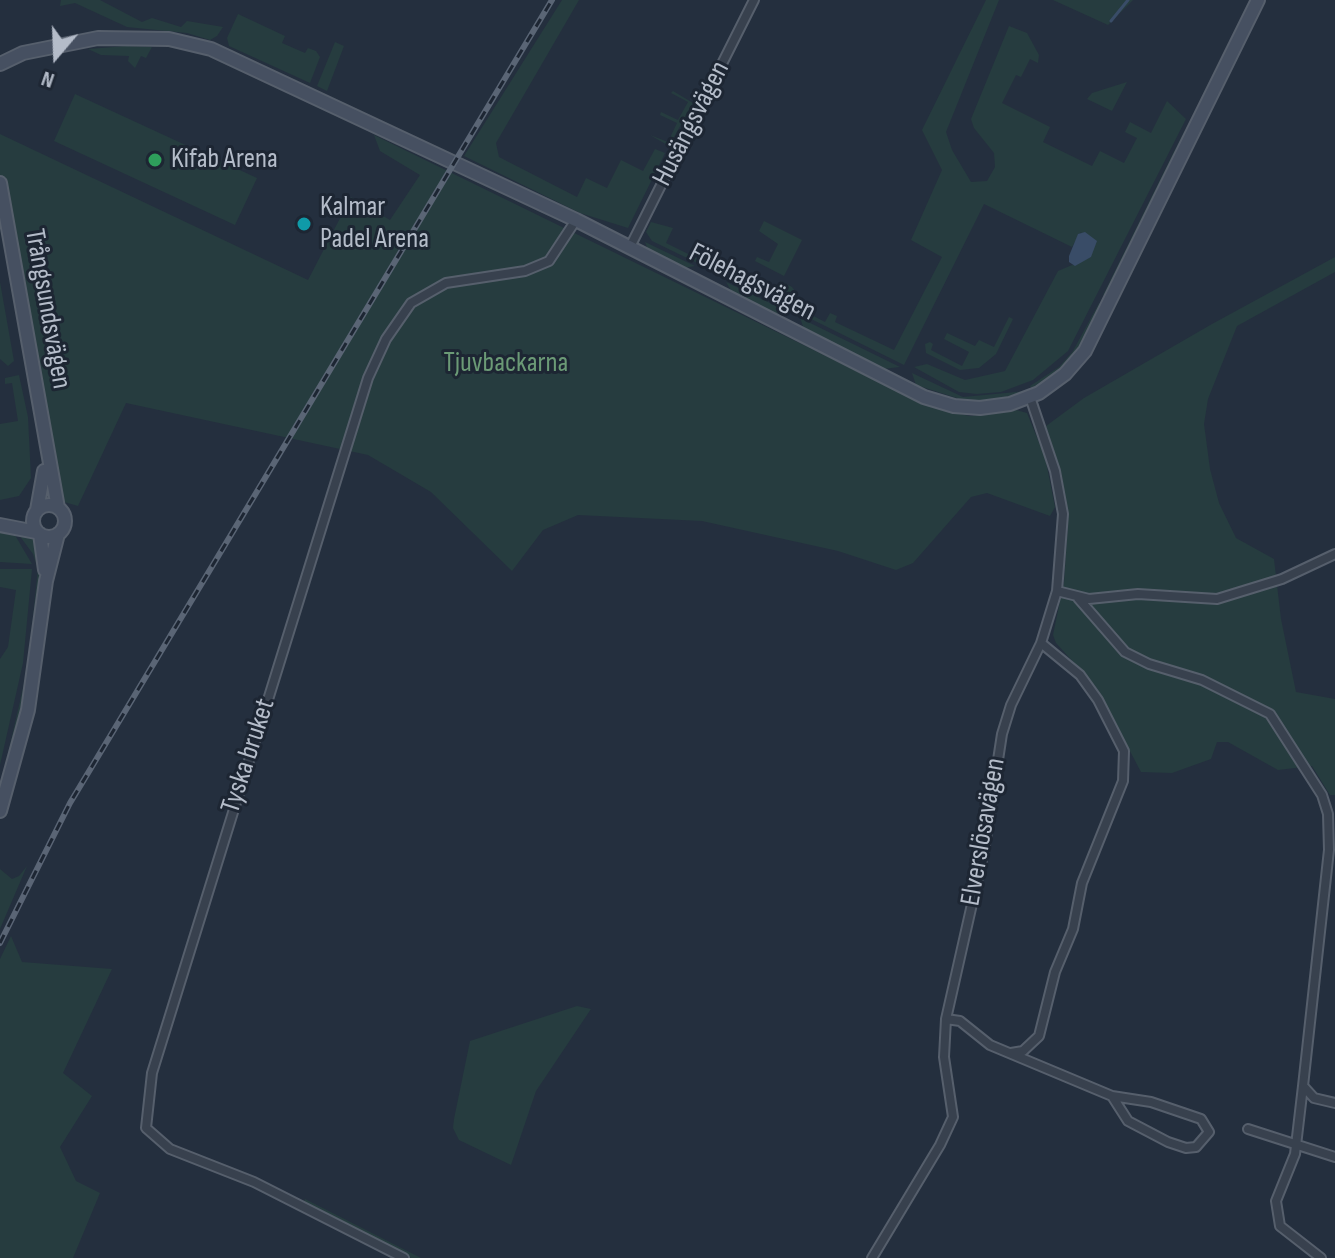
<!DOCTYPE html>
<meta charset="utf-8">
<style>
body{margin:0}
#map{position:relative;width:1335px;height:1258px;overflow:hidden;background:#242f3e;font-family:"Sofia Sans Condensed",sans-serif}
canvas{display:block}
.north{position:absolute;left:16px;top:16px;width:80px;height:80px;-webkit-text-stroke:6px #1d2633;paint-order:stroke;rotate:199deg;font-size:22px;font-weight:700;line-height:32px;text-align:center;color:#b4bcc9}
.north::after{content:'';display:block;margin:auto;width:28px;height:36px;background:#b4bcc9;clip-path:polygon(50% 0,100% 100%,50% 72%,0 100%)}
</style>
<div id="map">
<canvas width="1335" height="1258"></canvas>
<div class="north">N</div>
</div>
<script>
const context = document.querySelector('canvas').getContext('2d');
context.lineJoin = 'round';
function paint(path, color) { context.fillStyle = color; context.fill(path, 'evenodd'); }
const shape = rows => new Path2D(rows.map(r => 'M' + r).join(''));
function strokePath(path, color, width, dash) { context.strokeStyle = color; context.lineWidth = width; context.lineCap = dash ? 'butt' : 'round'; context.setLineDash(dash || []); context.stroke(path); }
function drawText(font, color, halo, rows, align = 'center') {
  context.font = font + ' "Sofia Sans Condensed",sans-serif'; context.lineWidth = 6; context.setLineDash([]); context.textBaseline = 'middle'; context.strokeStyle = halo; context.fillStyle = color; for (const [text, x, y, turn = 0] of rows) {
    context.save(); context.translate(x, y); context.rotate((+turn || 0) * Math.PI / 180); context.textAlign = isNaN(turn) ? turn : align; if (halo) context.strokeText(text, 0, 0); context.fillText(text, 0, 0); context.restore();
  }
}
paint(shape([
 [61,0,100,0,142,22,152,18,181,27,187,21,223,27,217,36,210,40,187,33,127,27,75,3,60,6],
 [562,0,579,0,496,143,499,157,577,197,586,178,607,188,621,160,643,171,655,149,665,153,628,228,580,213,464,156],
 [986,0,999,0,946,132,952,150,971,182,987,181,995,167,994,153,974,128,971,119,1009,26,1027,33,1039,55,1038,63,1030,59,1021,77,1016,75,1002,103,1050,127,1043,142,1092,166,1100,151,1124,163,1137,138,1125,132,1130,122,1151,133,1167,101,1186,119,1068,351,1033,380,1001,392,977,394,959,392,914,367,927,364,965,380,1005,371,1058,271,1091,257,1081,232,1072,247,984,204,904,365,801,314,802,310,825,322,830,313,837,316,835,322,894,350,942,257,911,240,942,170,922,130],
 [1053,0,1133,0,1108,25],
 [238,14,285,36,282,43,305,53,308,48,316,51,320,57,310,83,229,46,227,38],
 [335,42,344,46,327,91,317,86],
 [126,46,152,47,146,58,141,56,135,68,128,61,129,56,101,55,88,49],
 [1127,82,1112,111,1087,99,1092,93],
 [673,91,693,103,669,146,650,135,668,142,677,123,660,115,661,112,678,120,688,102,671,93],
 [75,94,257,178,235,225,54,141],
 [1186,127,1107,296,1103,295],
 [0,134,308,280,351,197,390,220,420,175,380,151,374,135,922,403,969,416,1016,410,1027,413,1045,457,1055,507,1050,516,987,493,971,497,913,563,896,570,838,551,702,521,578,515,543,530,512,571,431,492,368,455,126,403,78,506,57,500,0,183],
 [764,221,802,240,784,276,755,261,757,257,769,262,778,244,759,231],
 [651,222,673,228,666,243,773,296,781,281,792,287,797,294,792,309,652,241,646,232],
 [645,242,695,266,684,268,648,250],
 [1335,257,1335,272,1237,326,1208,399,1204,424,1210,469,1219,503,1236,538,1274,559,1281,619,1296,692,1335,699,1335,795,1330,795,1312,766,1278,770,1228,742,1217,742,1211,759,1172,773,1141,772,1096,687,1056,643,1053,635,1064,582,1068,523,1062,476,1046,426,1084,398,1212,324],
 [0,282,14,361,8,366,0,359],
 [726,282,789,312,775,314,732,292],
 [1099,303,1102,305,1076,352,1053,376,1032,389,1030,386,1059,367,1073,351],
 [1009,317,1013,319,996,354,979,368,960,370,926,353,925,344,930,342,933,344,931,350,962,366,969,352,944,339,947,333,975,346,979,340,994,347],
 [800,318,900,367,883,369,804,329],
 [912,373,963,397,1027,391,995,400,963,400,916,385],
 [19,375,28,417,31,478,19,496,0,500,0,424,18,421,12,383,5,384,5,378],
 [0,530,12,530,32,564,0,562],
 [19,535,29,535,34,539,41,566,36,633,23,709,7,758,28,666,38,569,33,554],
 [0,569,32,569,23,663,0,765,0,659,8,647,16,590,0,587],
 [27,866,0,929,0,869,12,879,19,876],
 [11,936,22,962,112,969,63,1073,92,1096,60,1147,76,1181,100,1193,73,1258,0,1258,0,959],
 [577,1006,591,1009,536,1091,511,1165,459,1140,453,1128,454,1119,470,1041],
 [305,1199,421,1258,411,1258,302,1206]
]), '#263c3f');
paint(shape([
 [1085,232,1097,241,1091,257,1075,266,1069,262,1069,256,1078,234]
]), '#394c67');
strokePath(shape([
 [1111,21,1128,0]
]), '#394c67', 3);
const street = shape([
 [630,247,754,0],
 [1057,591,1089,599,1138,594,1217,599,1282,579,1335,554],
 [1078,598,1125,652,1149,664,1202,680,1270,714,1322,795,1328,814,1329,850,1303,1086,1295,1154,1276,1201,1280,1226,1321,1258],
 [946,1019,960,1021,990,1045,1112,1096,1151,1102,1201,1119,1209,1132,1196,1147,1186,1148,1168,1142,1128,1121,1112,1096],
 [1011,1053,1023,1051,1039,1036,1055,972,1073,929,1082,883,1123,781,1124,751,1098,700,1080,675,1041,643],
 [1304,1087,1314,1098,1335,1103],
 [1248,1129,1335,1157],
 [404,1258,254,1182,170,1149,146,1128,152,1073,368,378,386,339,411,303,446,283,525,271,549,261,576,220],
 [872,1258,940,1145,953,1117,944,1057,946,1019,984,851,1002,734,1011,705,1041,643,1057,591,1063,514,1055,471,1030,397]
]);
const secondary = shape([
 [0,64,23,53,98,38,169,39,211,49,576,220,924,397,954,406,980,408,1010,404,1039,393,1065,374,1085,351,1258,0],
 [0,183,58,508],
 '33 521a16 16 0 1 1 32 0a16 16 0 1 1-32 0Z',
 [37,510,44,471],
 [0,525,36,532],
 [40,534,45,570],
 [0,811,28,710,46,581,58,534]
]);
strokePath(street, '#565f6c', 12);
strokePath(secondary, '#565f6c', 16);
strokePath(street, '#38414e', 8);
strokePath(secondary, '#465061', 12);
const rail = shape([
 [0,943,70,803,552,0]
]);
strokePath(rail, '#5a6575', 6);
strokePath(rail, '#1d2633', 3, [9]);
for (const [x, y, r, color] of [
 [155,160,8,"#2e9e5b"],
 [304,224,8,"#0f9aa8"]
]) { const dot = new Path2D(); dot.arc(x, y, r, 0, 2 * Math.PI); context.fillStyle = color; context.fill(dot); strokePath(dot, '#1d2633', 3); }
drawText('28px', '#b4bcc9', '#1d2633', [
 ["Husängsvägen",692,124,-63],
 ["Fölehagsvägen",752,283,27],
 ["Trångsundsvägen",47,309,80],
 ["Tyska bruket",249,756,-72],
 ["Elverslösavägen",984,832,-80]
]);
drawText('28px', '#b4bcc9', '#1d2633', [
 ["Kifab Arena",171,160],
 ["Kalmar",320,208],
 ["Padel Arena",320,240]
], 'left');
drawText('28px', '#6b9a76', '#1d2633', [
 ["Tjuvbackarna",506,364]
]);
</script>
